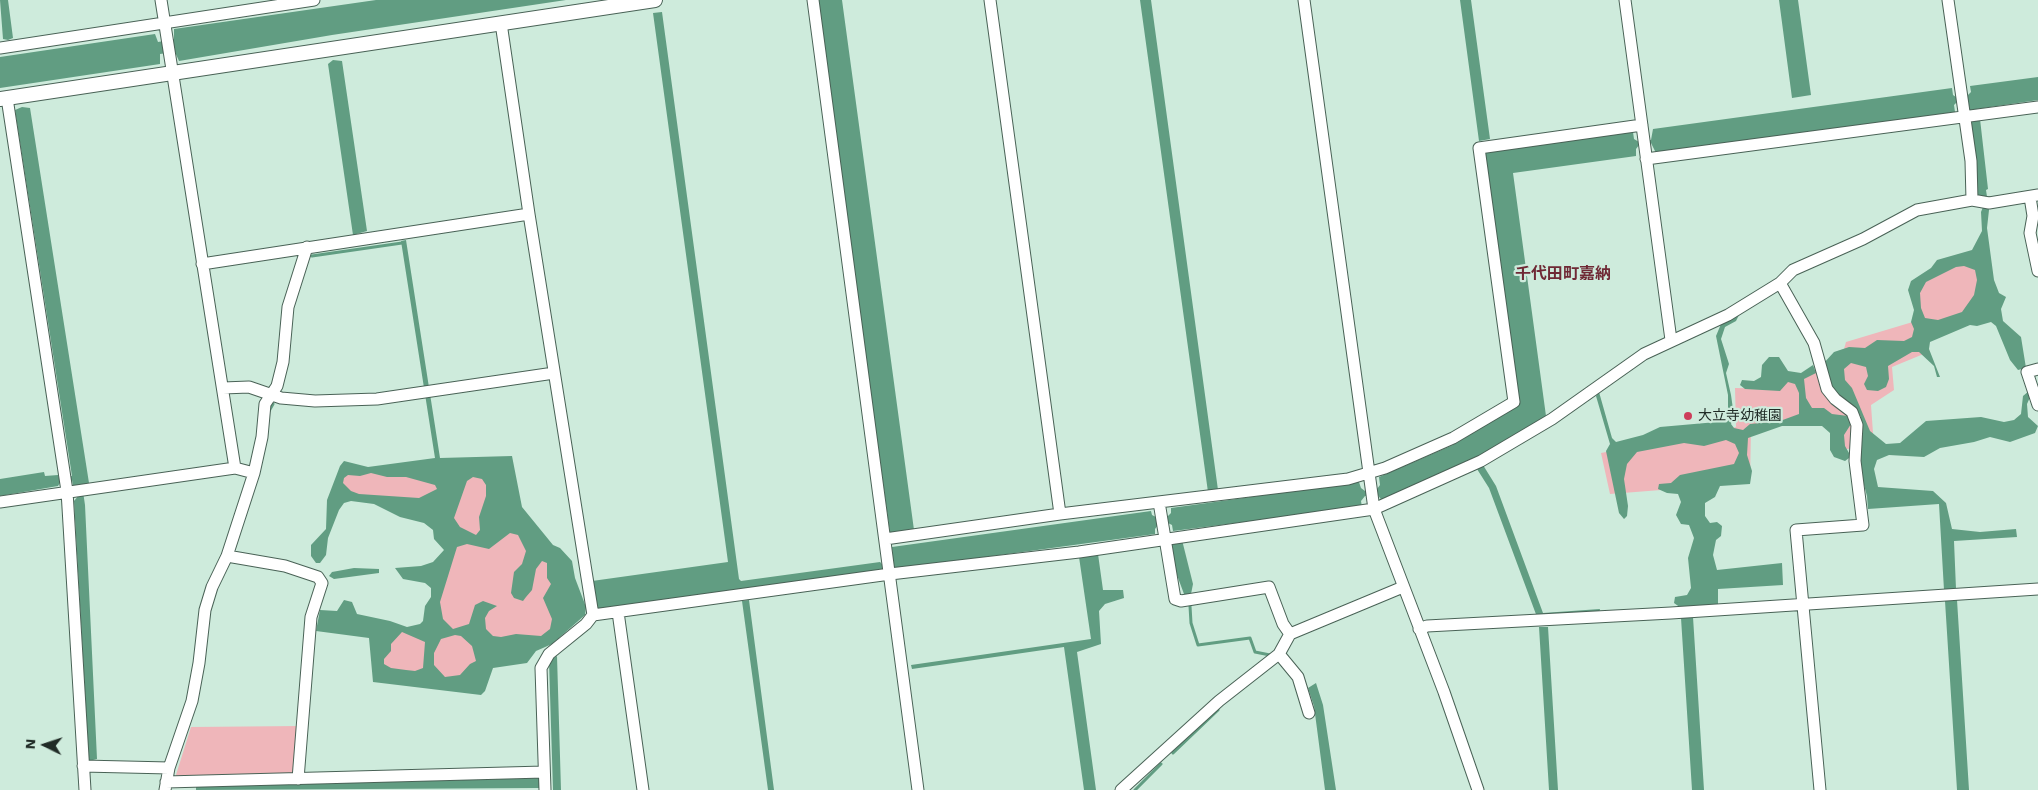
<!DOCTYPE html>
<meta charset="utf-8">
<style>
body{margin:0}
#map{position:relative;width:2038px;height:790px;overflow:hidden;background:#ceebdc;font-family:"Work Sans",sans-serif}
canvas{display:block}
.north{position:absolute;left:20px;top:720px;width:50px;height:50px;-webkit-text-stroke:4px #ceebdc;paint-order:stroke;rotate:274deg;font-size:14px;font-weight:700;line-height:20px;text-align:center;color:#202b26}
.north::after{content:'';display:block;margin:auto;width:18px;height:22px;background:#202b26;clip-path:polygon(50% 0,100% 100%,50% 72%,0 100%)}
</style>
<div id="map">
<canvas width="2038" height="790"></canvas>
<div class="north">N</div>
</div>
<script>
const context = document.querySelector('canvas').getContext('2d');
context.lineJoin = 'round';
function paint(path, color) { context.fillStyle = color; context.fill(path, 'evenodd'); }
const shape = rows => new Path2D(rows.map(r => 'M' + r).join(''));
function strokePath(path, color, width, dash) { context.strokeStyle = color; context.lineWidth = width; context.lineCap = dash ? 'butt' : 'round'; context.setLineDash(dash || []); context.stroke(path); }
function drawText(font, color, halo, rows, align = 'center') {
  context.font = font + ' "Work Sans","Noto Sans JP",sans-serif'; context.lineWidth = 4.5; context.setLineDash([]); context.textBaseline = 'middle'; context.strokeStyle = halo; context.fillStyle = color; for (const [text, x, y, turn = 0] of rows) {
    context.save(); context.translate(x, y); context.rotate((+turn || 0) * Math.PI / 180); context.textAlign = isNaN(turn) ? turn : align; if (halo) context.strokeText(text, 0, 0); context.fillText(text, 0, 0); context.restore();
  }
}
paint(shape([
 [1986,250,1997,315,1925,339,1926,353,1892,367,1894,390,1871,405,1874,447,1832,450,1833,419,1751,426,1750,483,1610,494,1601,453,1736,427,1735,388,1779,389,1786,376,1839,367,1846,342,1916,321,1919,281],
 [502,465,506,509,561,565,571,611,546,641,486,656,476,690,382,674,374,626,427,632,452,542,439,511,335,497,345,470],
 [300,726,294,773,175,778,191,727]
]), '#efb6ba');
paint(shape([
 [0,0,8,0,13,38,8,40,3,39],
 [376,0,566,0,332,35,179,61,175,52,160,54,160,64,0,88,0,57,155,34,158,42,174,39,174,29],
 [817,0,842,0,914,530,890,533],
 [1140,0,1151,0,1218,490,1208,492],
 [1460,0,1471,0,1490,139,1479,141],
 [1779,0,1798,0,1811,95,1792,98],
 [662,12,739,579,741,581,880,562,883,565,893,563,892,547,1151,511,1152,515,1158,518,1167,517,1171,513,1171,508,1359,482,1361,488,1365,491,1377,489,1380,485,1379,477,1453,445,1520,404,1485,153,1633,132,1634,139,1639,142,1651,140,1653,129,1952,88,1953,95,1956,97,1967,96,1971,92,1970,86,2038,77,2038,100,1970,110,1968,101,1957,102,1954,105,1955,112,1656,153,1651,143,1639,145,1636,149,1636,156,1513,173,1546,416,1475,458,1383,502,1377,494,1365,496,1361,501,1362,507,1173,531,1172,525,1168,523,1158,525,1155,529,1155,534,897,569,893,567,881,572,595,609,592,581,728,562,653,13],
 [333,60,342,61,367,231,353,235,328,64],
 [22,107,30,108,89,483,82,485,85,505,97,759,89,761,74,501,79,495,78,485,73,485,72,480,61,481,58,486,0,496,0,479,44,472,45,476,58,475,59,478,72,476,15,110],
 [1980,119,1988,189,1986,190,1989,210,1987,228,1994,280,1999,293,2006,297,2001,309,2003,321,2021,337,2026,368,2018,370,2010,360,1996,326,1991,322,1977,326,1970,325,1930,342,1929,349,1940,377,1937,377,1934,366,1919,352,1912,352,1888,366,1889,379,1886,387,1878,391,1867,390,1864,384,1868,376,1866,367,1851,363,1844,369,1845,380,1852,388,1870,431,1886,444,1900,443,1926,421,1981,417,2004,422,2014,420,2021,414,2023,396,2029,391,2031,395,2027,404,2028,417,2038,426,2035,433,2010,442,1990,437,1974,442,1940,448,1924,457,1889,455,1877,460,1874,469,1878,487,1933,491,1946,503,1952,529,1980,532,2016,529,2017,537,1954,541,1956,589,1944,590,1939,504,1868,509,1867,496,1857,459,1849,458,1845,461,1834,457,1830,450,1830,433,1822,426,1782,426,1748,438,1747,455,1752,471,1750,484,1720,486,1715,497,1705,503,1705,516,1710,523,1717,522,1722,526,1721,536,1716,540,1713,555,1717,570,1782,563,1783,585,1718,589,1718,605,1681,608,1674,603,1675,597,1687,595,1691,588,1688,558,1694,538,1689,525,1681,524,1676,515,1681,502,1678,494,1667,493,1658,489,1659,484,1671,483,1680,475,1734,464,1739,453,1735,444,1726,440,1704,446,1684,443,1637,452,1627,464,1624,479,1628,506,1627,516,1624,519,1619,513,1606,451,1610,444,1596,396,1599,392,1612,438,1616,442,1643,435,1660,427,1728,421,1728,395,1716,336,1721,324,1740,313,1736,321,1725,327,1721,339,1729,364,1726,373,1731,395,1734,416,1731,424,1734,428,1743,430,1750,424,1780,421,1799,414,1799,393,1795,384,1788,382,1780,391,1745,389,1740,385,1742,380,1754,381,1761,377,1762,365,1769,357,1779,357,1788,371,1801,373,1813,365,1816,373,1804,379,1806,398,1812,408,1824,408,1832,414,1848,416,1851,424,1844,435,1845,446,1849,453,1858,454,1861,417,1855,407,1832,390,1823,364,1834,352,1849,347,1865,348,1877,340,1904,341,1912,337,1914,329,1911,322,1914,310,1908,290,1911,281,1931,268,1937,260,1972,250,1982,231,1981,212,1983,207,1977,195,1970,125,1971,120],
 [1964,266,1975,270,1977,280,1974,295,1962,312,1938,320,1925,318,1921,308,1920,293,1926,282,1956,267],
 [406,240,440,458,512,456,522,507,553,545,560,548,572,561,575,578,586,607,585,615,552,644,536,651,527,663,493,668,485,691,481,695,373,682,369,638,316,631,320,610,337,611,344,600,352,602,357,614,390,621,407,627,420,624,423,621,425,606,431,597,431,588,425,583,403,579,395,568,421,566,433,562,444,550,434,539,433,530,424,523,400,517,374,504,351,501,344,503,339,510,328,538,326,555,320,563,316,563,311,556,311,545,326,529,327,500,340,466,344,461,368,467,435,458,401,241],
 [371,473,387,477,406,477,435,485,437,489,419,498,359,494,351,491,343,483,344,478,348,475,360,476],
 [473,477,482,479,486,485,486,496,479,517,480,530,476,535,460,527,454,518,467,481],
 [510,533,518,535,526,551,522,564,514,572,511,593,514,598,523,601,526,597,532,590,536,569,542,561,547,563,547,578,551,584,543,598,552,619,550,629,541,636,516,634,501,637,493,636,486,629,485,618,489,611,497,606,483,601,475,605,469,624,453,629,443,619,440,602,457,547,467,544,489,549],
 [402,632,425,642,423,668,415,671,406,670,391,668,384,664,384,659,391,651,391,644],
 [455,635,461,636,472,646,476,661,470,664,460,675,445,677,434,665,434,653,441,639],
 [1483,465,1496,486,1543,613,1600,609,1599,613,1537,617,1489,488,1477,469],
 [1182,540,1193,584,1191,594,1184,594,1174,567,1170,543],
 [1098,554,1103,590,1123,590,1124,598,1105,604,1099,611,1101,644,1077,652,1096,790,1084,790,1064,647,912,669,911,665,1091,639,1079,557],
 [354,568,379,569,379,573,334,579,329,576,332,572],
 [749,600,774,790,768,790,742,601],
 [1957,600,1969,790,1957,790,1945,601],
 [1693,617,1704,790,1692,790,1681,618],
 [1539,627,1548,627,1558,790,1549,790],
 [557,656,561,790,553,790,549,661],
 [1316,683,1323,705,1336,790,1325,790,1314,706,1308,688],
 [540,778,540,788,196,790,196,787]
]), '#619d82');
strokePath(shape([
 [312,256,402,243],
 [269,411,273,404],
 [1190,606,1191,623,1198,645,1250,638,1255,652,1270,655],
 [1173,753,1218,710],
 [1135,790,1161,764]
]), '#619d82', 3);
const minor = shape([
 [161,0,235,468],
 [813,0,918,790],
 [990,0,1060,514],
 [1304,0,1374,509,1444,692,1478,790],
 [1625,0,1671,340],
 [1948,0,1971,161,1972,200],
 [501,23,529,214,593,615,586,624,549,654,541,668,545,790],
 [0,48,314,0],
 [7,98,67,491,85,790],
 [1646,159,2038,107],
 [2030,197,2033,216,2030,233,2038,271],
 [202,264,529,214],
 [1780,283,1814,343,1827,389,1835,399,1852,412,1857,425,1855,461,1863,525,1796,530,1820,790],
 [2038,369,2027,372,2038,405],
 [223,388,249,387,281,398,315,401,377,399,554,373],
 [0,502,235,468,254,473],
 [1159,502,1175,599,1181,601,1269,587,1283,624,1290,634],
 [885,539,1060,514,1348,479,1385,468,1453,438,1514,402,1479,148,1642,125],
 [227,556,285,566,318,577,322,583,311,617,298,779],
 [618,612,643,790],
 [593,615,890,574,1079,552,1374,509,1481,461,1552,419,1644,354,1728,315,1780,283,1793,270,1863,239,1917,210,1972,200,1989,203,2038,195],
 [1419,629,1427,626,1671,613,2038,589],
 [1279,654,1298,677,1309,713],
 [83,766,169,768],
 [166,782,544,772],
 [165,790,169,768,192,701,199,663,205,610,212,587,227,556,254,473,262,437,265,404,277,386,283,362,288,307,307,247],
 [1121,790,1219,701,1279,654,1290,634,1403,587]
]);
const tertiary = shape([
 [0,99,655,0]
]);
strokePath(minor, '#496256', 13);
strokePath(tertiary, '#496256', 16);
strokePath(minor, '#fff', 11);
strokePath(tertiary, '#fff', 14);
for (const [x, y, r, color] of [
 [1688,416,5,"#cd3d5a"]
]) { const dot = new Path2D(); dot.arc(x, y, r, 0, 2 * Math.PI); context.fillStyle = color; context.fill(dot); strokePath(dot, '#ceebdc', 2); }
drawText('14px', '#202b26', '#ceebdc', [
 ["大立寺幼稚園",1698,416]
], 'left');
drawText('bold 16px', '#6f2935', '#ceebdc', [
 ["千代田町嘉納",1563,274]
]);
</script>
